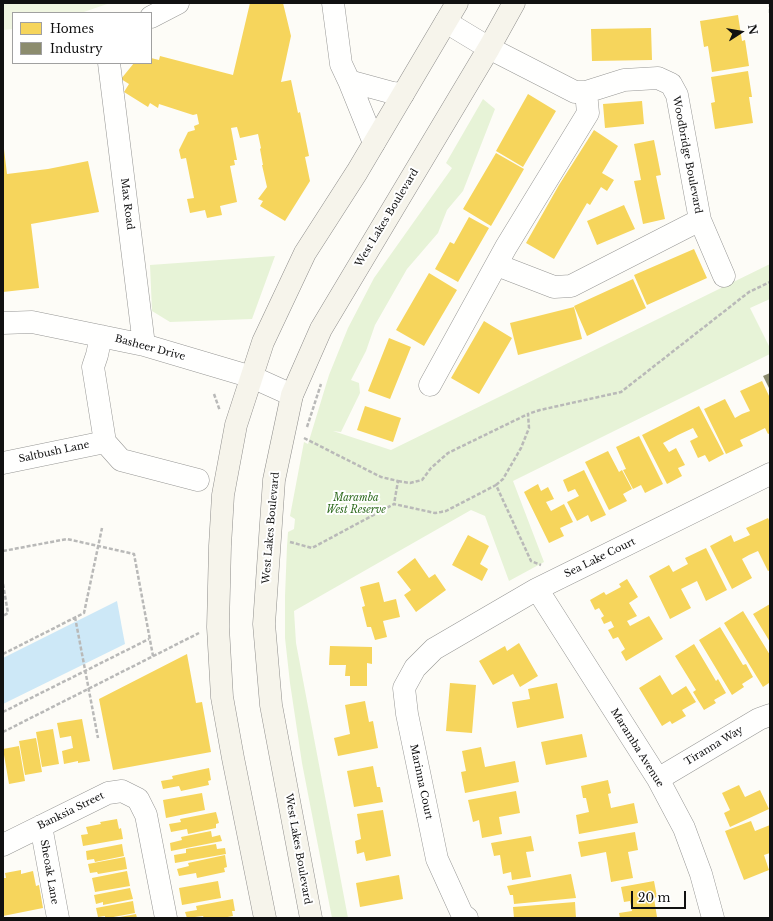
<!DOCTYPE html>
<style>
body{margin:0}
#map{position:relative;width:773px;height:921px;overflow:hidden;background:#fdfcf7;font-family:"Libre Baskerville",serif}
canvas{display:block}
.frame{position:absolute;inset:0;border:4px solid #111;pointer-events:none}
.legend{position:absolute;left:12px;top:12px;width:140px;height:52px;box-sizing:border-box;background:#fff;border:1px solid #a0a0a0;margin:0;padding:5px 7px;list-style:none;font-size:12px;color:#111}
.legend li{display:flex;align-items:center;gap:8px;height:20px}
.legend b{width:20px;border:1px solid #a0a0a0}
.north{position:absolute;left:721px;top:12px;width:40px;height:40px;-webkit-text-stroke:3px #fff;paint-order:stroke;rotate:78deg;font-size:11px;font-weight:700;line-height:16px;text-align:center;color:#111}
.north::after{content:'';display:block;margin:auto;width:14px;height:18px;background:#111;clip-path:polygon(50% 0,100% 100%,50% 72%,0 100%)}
.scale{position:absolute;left:631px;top:891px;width:55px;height:18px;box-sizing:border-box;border:2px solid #111;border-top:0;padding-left:5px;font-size:12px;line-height:14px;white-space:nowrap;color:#111;-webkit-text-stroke:3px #fff;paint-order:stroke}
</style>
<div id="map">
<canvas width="773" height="921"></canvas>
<div class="frame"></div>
<ul class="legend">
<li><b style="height:11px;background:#f6d55c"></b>Homes</li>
<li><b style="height:11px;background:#8c8c6e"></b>Industry</li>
</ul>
<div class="north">N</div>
<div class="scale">20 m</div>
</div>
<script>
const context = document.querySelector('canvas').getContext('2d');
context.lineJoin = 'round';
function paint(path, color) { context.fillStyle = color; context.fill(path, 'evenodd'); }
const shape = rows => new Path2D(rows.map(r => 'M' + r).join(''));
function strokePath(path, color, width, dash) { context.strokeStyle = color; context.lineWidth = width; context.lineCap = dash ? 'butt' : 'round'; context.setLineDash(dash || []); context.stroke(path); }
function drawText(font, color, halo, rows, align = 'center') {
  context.font = font + ' "Libre Baskerville",serif'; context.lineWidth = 4; context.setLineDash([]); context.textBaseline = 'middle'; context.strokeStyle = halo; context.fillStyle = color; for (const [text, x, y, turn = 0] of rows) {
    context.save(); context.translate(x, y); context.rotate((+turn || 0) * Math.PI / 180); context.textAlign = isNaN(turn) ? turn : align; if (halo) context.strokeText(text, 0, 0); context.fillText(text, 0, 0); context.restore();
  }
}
paint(shape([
 [483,99,495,109,463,191,447,210,438,233,407,269,375,325,366,351,351,380,359,383,360,393,341,432,333,431,391,450,770,264,770,299,750,308,770,348,770,354,513,481,544,562,509,581,485,516,471,510,294,611,296,643,348,918,332,918,302,763,290,683,285,638,285,596,287,546,288,532,294,529,295,519,290,516,304,442,308,444,329,375,348,328,374,278,452,168,446,163],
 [275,256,252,319,170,322,152,311,150,265]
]), '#e7f3d7');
paint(shape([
 [3,3,110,3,81,13,13,13,13,29,3,30]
]), '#f0f6e1');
paint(shape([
 [117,601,125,644,3,704,3,658]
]), '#cde8f7');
paint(shape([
 [250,3,283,3,291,36,281,82,291,80,298,113,300,112,309,156,305,157,310,181,285,221,260,206,263,201,258,199,267,187,262,165,263,165,260,149,261,148,258,134,240,138,237,127,231,128,237,160,234,160,235,165,230,166,237,202,220,206,222,215,207,218,205,210,190,213,187,199,194,198,186,158,181,159,179,150,188,132,195,130,194,126,199,124,197,114,193,115,159,104,158,108,150,103,148,107,124,92,129,84,121,79,134,63,151,63,151,58,159,60,160,56,233,75],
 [738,15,742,41,745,40,749,66,712,72,708,46,704,47,700,21],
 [651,28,652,60,592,61,591,29],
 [748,71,752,97,749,97,753,123,715,129,711,103,715,102,711,77],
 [528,94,556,111,523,167,496,151],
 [642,101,644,124,605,128,603,104],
 [594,130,618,146,602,173,614,180,607,191,601,187,590,205,587,203,554,259,526,243,559,185],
 [654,140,661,175,656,176,665,219,643,224,634,181,641,180,634,144],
 [3,149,4,149,7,174,48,169,88,161,99,212,31,224,39,288,3,292],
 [496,153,524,169,491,226,463,209],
 [624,205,635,229,597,245,587,221],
 [469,217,489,228,458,282,435,269,450,242,454,244],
 [694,249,707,278,647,305,634,275],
 [429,273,457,290,424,346,396,330],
 [633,279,646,308,587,336,574,306],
 [574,307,582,339,518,355,510,323],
 [484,321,512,338,479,394,451,378],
 [389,338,411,347,390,399,368,391],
 [762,381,770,398,770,433,768,434,765,428,753,434,740,440,743,446,726,454,704,409,725,399,735,418,742,414,750,411,740,391],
 [365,406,401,418,393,442,357,430],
 [699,406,724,454,709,462,705,455,698,458,690,441,698,437,693,428,678,435,663,443,669,452,676,448,685,465,678,468,682,476,667,484,642,435],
 [639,436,663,484,645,493,641,485,633,489,623,470,626,469,616,447],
 [608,451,619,472,622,470,632,489,623,494,627,501,609,510,585,462],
 [584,470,606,515,591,522,588,515,577,521,567,502,579,496,575,489,568,492,563,480],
 [538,484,541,491,548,487,554,499,546,502,551,511,564,504,573,522,560,528,564,536,549,543,524,492],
 [768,518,770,522,770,570,768,571,758,551,749,555,742,559,752,578,732,589,710,546,731,535,734,542,741,539,750,535,746,528],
 [468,535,489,546,480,564,488,569,482,581,452,565],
 [706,548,727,590,706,601,697,581,681,589,691,608,670,619,649,576,669,565,673,572,688,564,685,558],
 [415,558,429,578,435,574,446,590,416,612,404,595,411,590,397,572],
 [627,579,638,597,629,603,637,616,627,621,630,626,649,616,663,639,626,661,621,652,625,649,618,637,613,639,608,630,614,627,611,621,604,624,601,618,604,616,599,608,595,610,590,600,604,592,606,595,621,587,619,584],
 [379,582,384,602,396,599,400,617,383,621,387,637,375,640,371,627,367,627,362,607,365,606,360,587],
 [770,604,770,642,753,614],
 [743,611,770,655,770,685,769,683,763,687,724,623],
 [720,627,743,665,746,664,753,677,742,684,744,687,732,695,699,640],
 [519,643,538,676,520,687,513,674,493,685,479,661,505,646,507,651],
 [694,644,716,681,718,679,726,693,714,700,716,703,704,710,693,692,696,690,675,656],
 [330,646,372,647,372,664,367,663,367,686,350,686,350,676,345,676,346,665,329,665],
 [187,654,196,703,202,702,211,752,113,770,99,699],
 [660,675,672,695,686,686,696,702,682,710,686,716,672,724,670,721,662,726,639,688],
 [450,683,476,685,472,733,446,731],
 [557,683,564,718,517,728,512,702,530,699,528,689],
 [365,701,369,722,373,721,378,748,338,756,334,738,350,734,345,705],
 [82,719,90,761,78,763,78,761,64,764,62,751,73,748,71,736,60,738,57,723],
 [53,729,59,764,42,767,36,732],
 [582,734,587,757,546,765,541,742],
 [36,738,42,772,25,775,19,741],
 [19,746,25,781,9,784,3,749],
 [481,747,485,767,515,761,519,782,465,793,461,772,466,771,462,751],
 [373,766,377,787,380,787,383,802,354,807,347,771],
 [209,768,211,780,208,781,209,785,181,791,179,786,163,789,161,781,173,779,172,776],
 [608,780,611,793,608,794,611,808,634,803,638,823,579,834,576,815,589,812,586,798,583,798,581,786],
 [739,785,745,797,760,790,769,809,730,827,724,813,730,810,722,793],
 [516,791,520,813,499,817,502,834,482,838,479,820,473,822,468,800],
 [202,793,205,810,166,818,163,800],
 [383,810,391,856,366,861,364,852,357,854,355,841,361,839,357,814],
 [216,812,219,823,216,824,216,828,188,834,187,829,171,832,169,824,181,822,180,819],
 [117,819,119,829,121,828,123,839,83,846,81,835,88,834,86,827,101,824,100,822],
 [751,821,755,831,770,825,770,853,764,855,769,870,744,880,725,831],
 [211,831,212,837,220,835,222,841,171,851,170,843,182,840,181,837],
 [635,832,638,850,628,852,633,878,611,882,606,852,581,857,578,842],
 [531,836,534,851,526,852,531,877,512,880,511,872,503,874,500,855,494,856,491,843],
 [122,844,124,856,95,862,94,859,87,860,86,851],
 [216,844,217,849,225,848,226,854,175,863,174,855,186,853,186,849],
 [225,855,227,867,224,868,225,872,197,878,196,873,179,876,177,869,189,866,188,863],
 [125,857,127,869,98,874,97,872,90,873,88,864],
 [21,870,21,874,33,871,36,886,39,885,43,908,3,916,3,878,6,878,5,873],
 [127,871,130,886,95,892,92,878],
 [571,874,576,898,514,904,513,895,510,895,507,886],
 [399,875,403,899,360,907,356,883],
 [218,881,221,898,182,905,179,888],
 [654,881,657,897,654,898,657,917,652,918,620,918,619,913,632,911,630,901,624,902,621,887],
 [130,888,133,899,103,905,103,902,96,904,94,895],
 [233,899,235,911,232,911,233,916,222,918,204,918,203,916,187,918,185,912,197,910,196,906],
 [133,901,135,913,108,918,105,918,105,916,98,917,96,908],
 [575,902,576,918,514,918,513,907],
 [136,914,137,918,120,918,120,917]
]), '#f6d55c');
paint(shape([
 [770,373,770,390,763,376]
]), '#8c8c6e');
const street = shape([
 [333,3,341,64,349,81,374,143],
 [151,17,178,3],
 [446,22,489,48,575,92,586,92,624,80,658,78,671,84,677,95,700,220,724,276],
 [109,63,144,345],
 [349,81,393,93,403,94],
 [497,265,554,287,571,286,700,220],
 [3,323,32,322,144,345,252,377,292,395],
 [101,336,97,355,93,367,105,442,121,460,198,480],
 [430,385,506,247,588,113,586,92],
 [3,463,105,442],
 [537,589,658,779,684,828,701,874,713,918],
 [658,779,759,719,770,715],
 [41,826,58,918],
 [3,845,108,793,122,791,138,799,146,815,166,918],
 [467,918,462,914,437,859,407,714,404,688,415,668,434,649,537,589,770,474]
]);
const secondary = shape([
 [265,918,233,758,222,697,218,627,220,546,223,495,236,425,263,342,305,253,357,172,457,3],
 [311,918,271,705,264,624,274,480,292,395,321,329,489,48,514,3]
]);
strokePath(street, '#979795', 23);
strokePath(secondary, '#8e8d8b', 23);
strokePath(shape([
 [770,3,770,15],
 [214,394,220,411],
 [307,427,321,384],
 [304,438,381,477,398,481,394,504],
 [398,481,410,483,422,480,431,468,448,453,528,414],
 [496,485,503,479,521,448,529,428,528,414,540,410,621,392,749,292,770,282],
 [290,542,312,548,394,504,435,513,441,512,446,511,496,485,531,561,541,565],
 [3,551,67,539,134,554,153,656],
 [3,584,8,613,3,616],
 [75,617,98,738],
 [3,654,84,613,102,528],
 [3,712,149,639],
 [3,732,199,633]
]), '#b9b9b8', 2.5, [4, 2]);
strokePath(street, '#fffffe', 22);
strokePath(secondary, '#f6f4eb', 22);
drawText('10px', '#111', '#fff', [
 ["Woodbridge Boulevard",687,155,79],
 ["Max Road",127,204,83],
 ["West Lakes Boulevard",387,218,-59],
 ["Basheer Drive",150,348,15],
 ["Saltbush Lane",54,452,-12],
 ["West Lakes Boulevard",271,528,-85],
 ["Sea Lake Court",600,558,-26],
 ["Tiranna Way",714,746,-31],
 ["Maramba Avenue",637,748,58],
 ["Marinna Court",421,782,78],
 ["Banksia Street",71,811,-26],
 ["West Lakes Boulevard",298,849,80],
 ["Sheoak Lane",49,872,80]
]);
drawText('italic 10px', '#2f6b1f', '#fff', [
 ["Maramba",356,498],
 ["West Reserve",356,510]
]);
</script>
